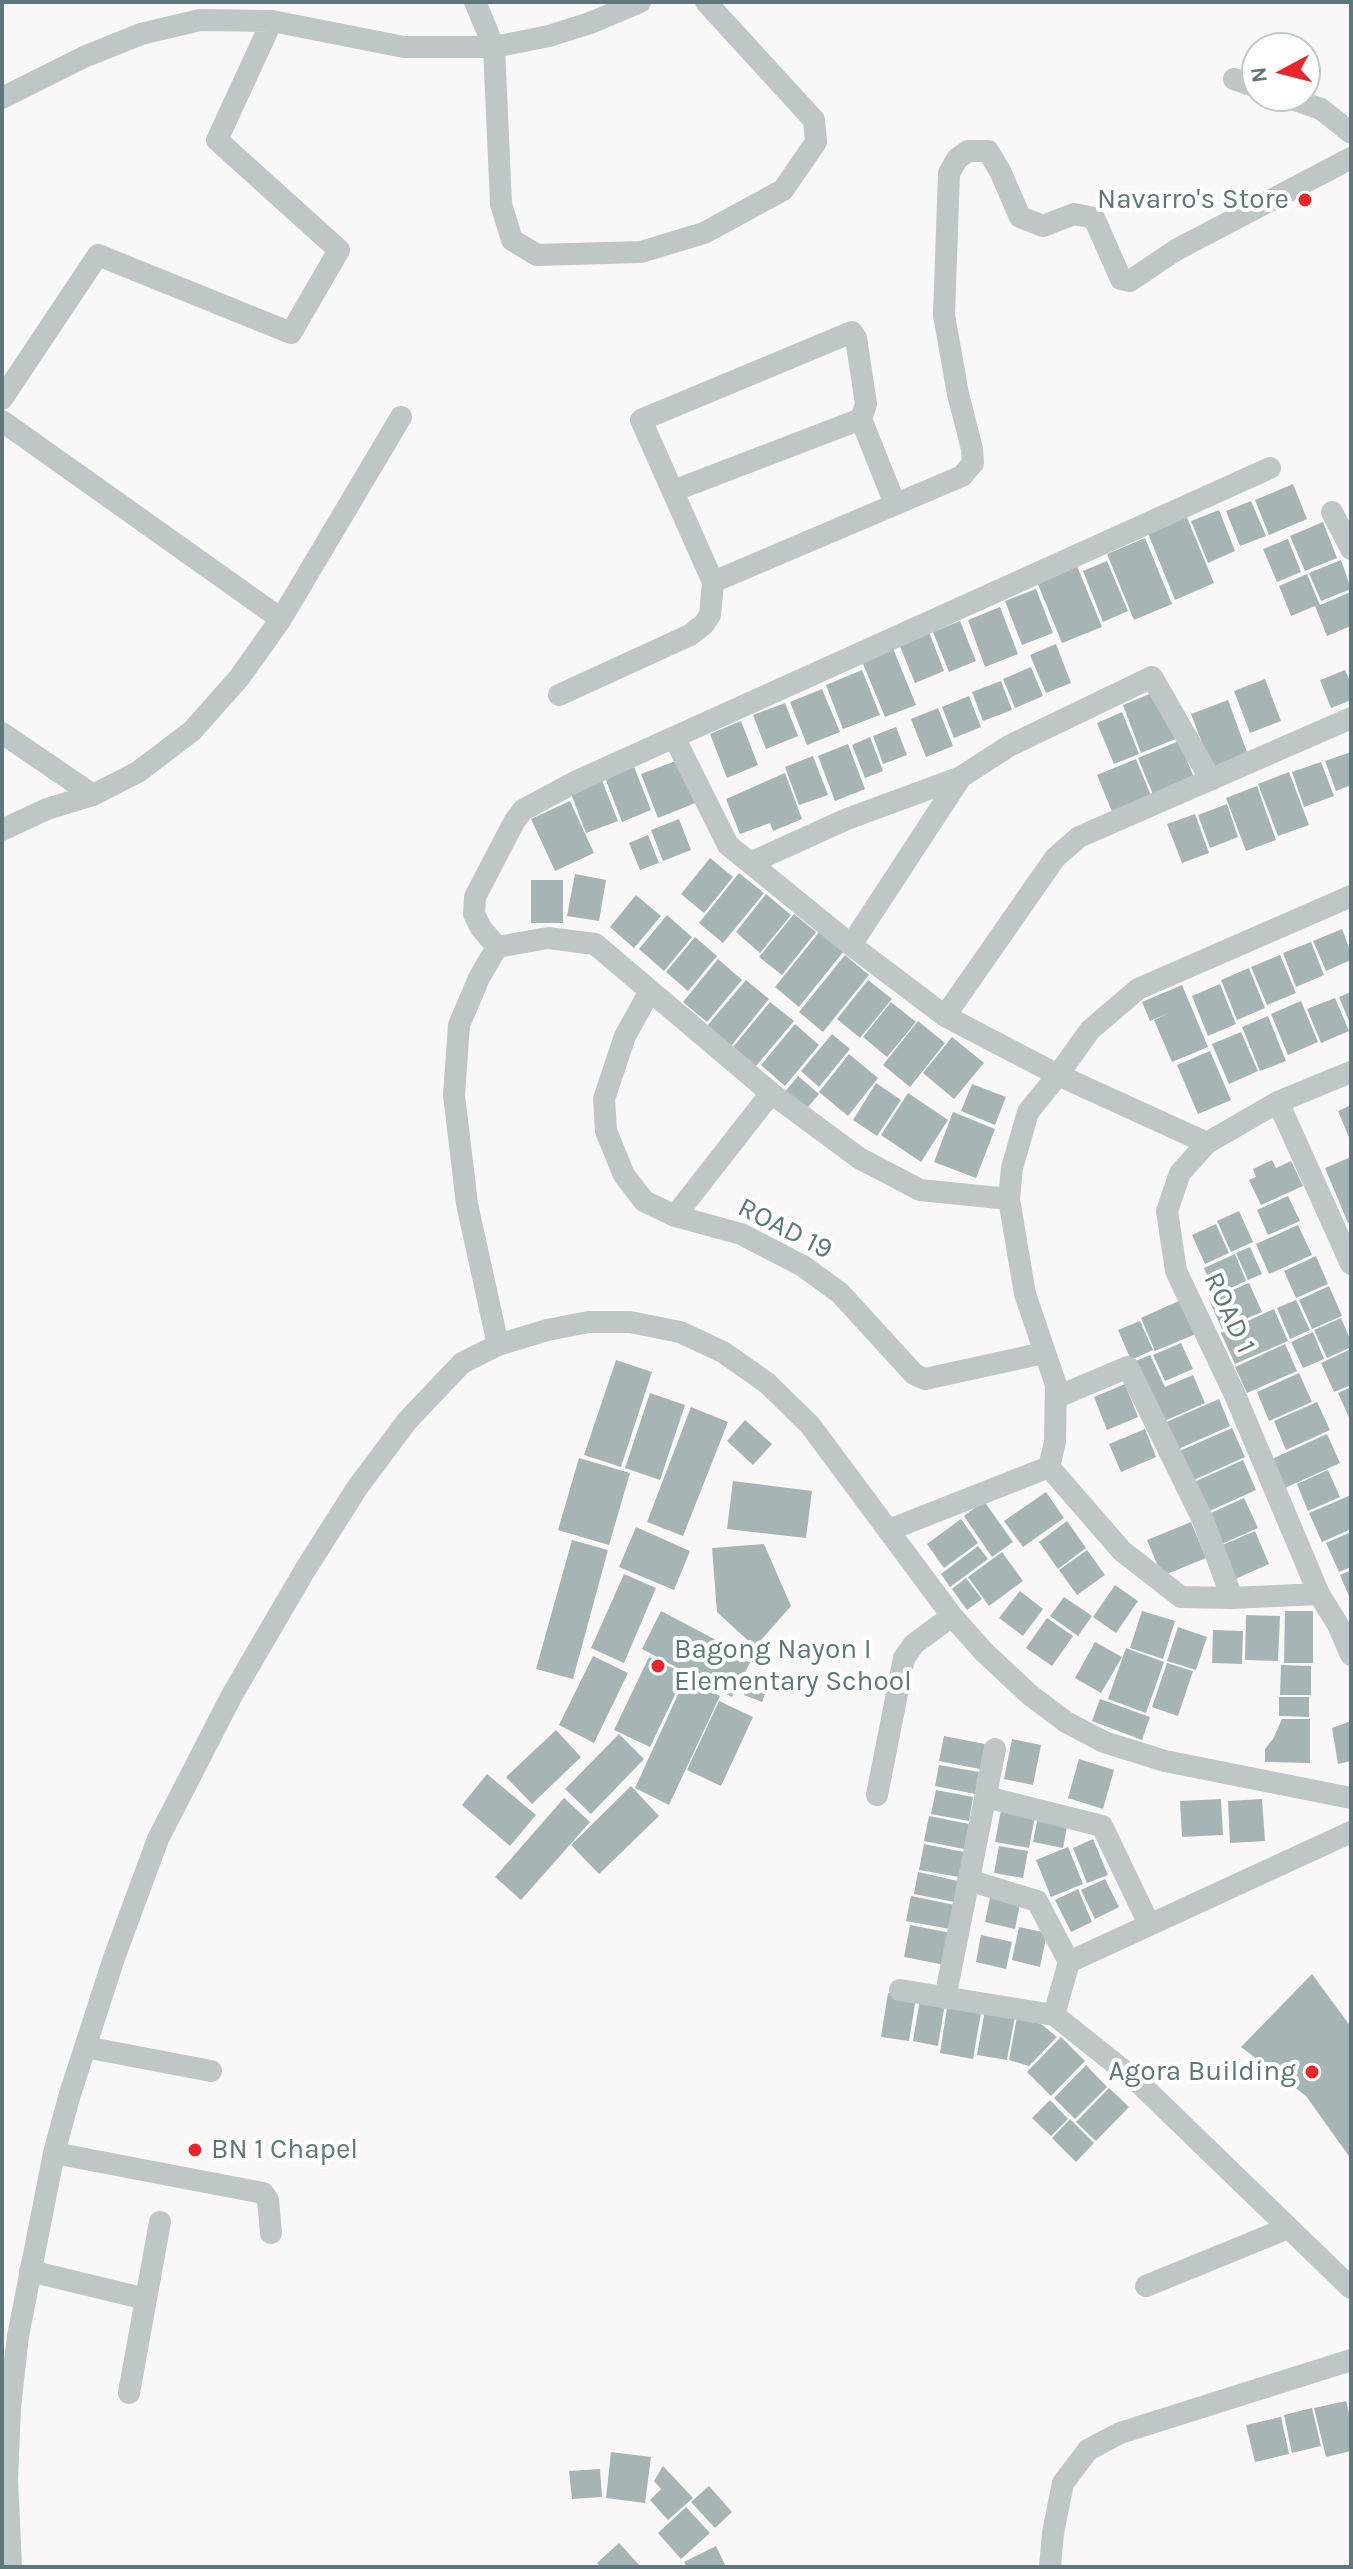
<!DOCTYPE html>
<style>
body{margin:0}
#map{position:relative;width:1353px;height:2569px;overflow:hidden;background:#f9f8f6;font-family:Karla,sans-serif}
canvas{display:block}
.frame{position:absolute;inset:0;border:4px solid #5e777c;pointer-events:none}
.north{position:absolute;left:1241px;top:32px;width:80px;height:80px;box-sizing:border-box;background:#fff;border:2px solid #bfc9cb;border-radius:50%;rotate:263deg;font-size:22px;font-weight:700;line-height:32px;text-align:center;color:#5e777c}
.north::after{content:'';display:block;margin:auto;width:28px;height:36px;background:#e8262b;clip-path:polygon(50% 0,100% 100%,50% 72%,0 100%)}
</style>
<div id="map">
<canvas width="1353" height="2569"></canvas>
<div class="frame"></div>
<div class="north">N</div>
</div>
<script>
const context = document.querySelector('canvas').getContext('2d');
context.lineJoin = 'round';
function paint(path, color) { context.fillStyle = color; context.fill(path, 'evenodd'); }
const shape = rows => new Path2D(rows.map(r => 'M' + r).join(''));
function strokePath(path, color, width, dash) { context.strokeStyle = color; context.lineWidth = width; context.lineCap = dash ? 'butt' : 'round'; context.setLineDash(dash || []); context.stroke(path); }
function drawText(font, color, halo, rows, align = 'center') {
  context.font = font + ' Karla,sans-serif'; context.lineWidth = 8; context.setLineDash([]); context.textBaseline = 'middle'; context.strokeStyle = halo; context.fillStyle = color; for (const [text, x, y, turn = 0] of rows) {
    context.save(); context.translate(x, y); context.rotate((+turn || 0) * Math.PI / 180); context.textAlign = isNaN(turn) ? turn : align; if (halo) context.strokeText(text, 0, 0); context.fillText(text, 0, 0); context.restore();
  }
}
paint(shape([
 [1293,484,1307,519,1269,535,1255,500],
 [1251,501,1266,536,1240,546,1226,511],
 [1219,510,1235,551,1208,563,1191,521],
 [1186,515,1214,583,1175,600,1147,531],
 [1323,522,1337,558,1305,571,1290,536],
 [1145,538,1172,604,1134,620,1107,554],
 [1288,539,1301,572,1277,582,1263,549],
 [1341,560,1351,589,1321,601,1309,573],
 [1107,561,1128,611,1103,622,1083,571],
 [1077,566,1102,627,1062,643,1037,582],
 [1307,574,1320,605,1351,592,1351,626,1327,636,1315,606,1291,616,1279,586],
 [1036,589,1053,633,1022,645,1005,601],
 [1000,607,1018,654,985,667,968,620],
 [960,621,976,661,949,672,933,632],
 [929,632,944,671,915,683,899,644],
 [1056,644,1071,683,1046,693,1030,655],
 [892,646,916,705,885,717,861,659],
 [1031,667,1043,696,1015,708,1003,679],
 [862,670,880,715,843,729,826,685],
 [1345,670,1351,683,1351,700,1331,708,1320,680],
 [1265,679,1281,721,1250,733,1234,691],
 [1001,681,1012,710,983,721,972,692],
 [822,689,840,732,807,745,790,702],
 [1159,690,1178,738,1141,753,1123,705],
 [969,696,981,727,954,738,942,707],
 [1228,700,1248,755,1212,769,1191,714],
 [785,703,798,736,766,749,753,715],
 [938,708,953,746,926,757,911,719],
 [1122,712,1139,754,1114,764,1097,723],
 [741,721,758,765,727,778,710,734],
 [896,727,907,755,883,764,873,736],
 [870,737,883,771,865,778,852,745],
 [1179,741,1195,780,1154,797,1138,758],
 [848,744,865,789,835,801,818,756],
 [1351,752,1351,785,1336,791,1325,761],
 [813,756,828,795,799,805,785,767],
 [681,759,698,802,658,818,641,774],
 [1136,759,1152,798,1113,814,1097,775],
 [1321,762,1334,796,1304,807,1292,772],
 [633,764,651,810,622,822,604,775],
 [1289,772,1309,825,1278,836,1258,784],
 [785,773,802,819,773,831,770,823,740,834,726,799],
 [601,778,618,821,586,833,570,791],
 [1257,786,1276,840,1246,851,1226,798],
 [570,801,594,853,555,871,531,819],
 [1227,804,1238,837,1210,848,1198,815],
 [1195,814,1209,853,1182,863,1167,824],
 [679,819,691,850,663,861,651,830],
 [648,835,659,863,640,870,629,843],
 [710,858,733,877,704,913,681,894],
 [739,873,764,893,723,943,699,923],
 [575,874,606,880,599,921,567,916],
 [531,880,563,880,563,923,531,923],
 [766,894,791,915,760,953,736,932],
 [636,895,661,916,634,948,610,927],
 [794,914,816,932,782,975,759,957],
 [667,915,692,937,664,971,639,949],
 [1342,929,1351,953,1351,960,1326,971,1313,941],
 [820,931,844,951,799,1007,775,987],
 [695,937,717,956,688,991,666,972],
 [1311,942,1324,975,1296,987,1283,953],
 [845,955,869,975,823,1032,799,1012],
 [1280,955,1296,993,1267,1005,1251,967],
 [718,959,742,980,707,1022,683,1002],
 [1249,968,1265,1008,1237,1020,1221,980],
 [746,980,769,999,731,1046,707,1026],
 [868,980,892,999,860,1038,837,1019],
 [1220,984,1236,1024,1208,1036,1192,996],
 [1182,985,1208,1047,1172,1062,1154,1020,1169,1013,1150,1021,1142,1002],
 [1351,992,1351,1026,1339,997],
 [1335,998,1349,1031,1321,1043,1307,1009],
 [1301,1001,1318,1042,1288,1055,1271,1014],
 [770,1002,794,1021,756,1066,733,1047],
 [891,1002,916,1022,887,1057,863,1037],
 [1268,1016,1286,1061,1260,1071,1242,1027],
 [918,1021,945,1043,910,1087,883,1065],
 [795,1024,819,1045,785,1086,761,1065],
 [1241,1032,1258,1071,1229,1084,1212,1044],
 [832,1034,850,1049,819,1087,801,1071],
 [952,1037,984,1063,954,1099,923,1073],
 [1210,1051,1231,1100,1198,1114,1177,1065],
 [849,1054,878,1078,848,1116,819,1092],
 [798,1076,819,1094,804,1112,783,1094],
 [876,1083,901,1100,877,1136,853,1120],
 [972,1084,1006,1097,995,1125,961,1111],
 [908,1093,948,1120,921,1162,881,1135],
 [1351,1105,1351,1142,1338,1111],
 [953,1112,995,1129,976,1178,934,1162],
 [1351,1157,1351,1221,1348,1223,1325,1168],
 [1272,1160,1276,1168,1291,1161,1303,1186,1261,1205,1249,1180,1256,1177,1253,1169],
 [1288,1196,1300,1221,1268,1235,1257,1210],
 [1239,1211,1253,1242,1231,1252,1217,1221],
 [1216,1224,1229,1253,1205,1264,1192,1235],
 [1298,1225,1312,1255,1269,1274,1256,1244],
 [1250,1247,1262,1274,1248,1280,1236,1253],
 [1235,1254,1246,1281,1215,1295,1204,1268],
 [1316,1256,1328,1284,1296,1298,1284,1271],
 [1249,1283,1262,1312,1222,1329,1209,1300],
 [1329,1286,1342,1316,1312,1329,1299,1300],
 [1181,1300,1196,1334,1155,1351,1141,1318],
 [1296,1300,1310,1330,1290,1339,1277,1308],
 [1274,1309,1288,1341,1235,1364,1221,1333],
 [1341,1318,1351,1341,1351,1347,1327,1358,1314,1330],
 [1140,1321,1153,1350,1131,1360,1118,1330],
 [1313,1332,1324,1359,1303,1368,1291,1342],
 [1181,1343,1193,1369,1165,1381,1153,1355],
 [1285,1344,1297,1371,1247,1393,1235,1367],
 [1351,1349,1351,1385,1334,1392,1321,1363],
 [1150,1355,1165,1387,1193,1375,1205,1403,1160,1423,1131,1363],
 [616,1360,652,1372,621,1467,584,1455],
 [1299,1373,1312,1402,1269,1421,1257,1392],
 [1125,1384,1138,1417,1107,1430,1094,1397],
 [1351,1387,1351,1422,1338,1393],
 [650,1393,685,1405,660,1480,625,1468],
 [1219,1399,1230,1426,1174,1451,1162,1424],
 [1317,1402,1330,1430,1286,1450,1274,1421],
 [691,1407,728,1422,683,1536,647,1522],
 [745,1420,772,1444,753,1465,727,1441],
 [1232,1428,1245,1457,1187,1483,1175,1453],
 [1145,1429,1156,1457,1121,1472,1109,1444],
 [1327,1434,1340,1463,1285,1488,1272,1459],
 [579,1458,630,1473,609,1545,558,1530],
 [1243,1460,1256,1490,1205,1513,1192,1483],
 [1328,1470,1340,1497,1308,1511,1297,1484],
 [733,1481,812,1491,806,1538,727,1529],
 [1046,1492,1064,1518,1023,1547,1004,1521],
 [1351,1495,1351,1529,1322,1542,1309,1513],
 [1244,1498,1258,1528,1215,1547,1202,1517],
 [984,1501,1013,1542,992,1557,964,1516],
 [961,1519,978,1543,944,1568,927,1544],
 [1067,1521,1086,1548,1058,1569,1039,1542],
 [1191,1522,1206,1558,1162,1576,1147,1540],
 [636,1527,690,1551,674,1590,619,1567],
 [1255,1531,1269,1564,1233,1580,1218,1547],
 [1351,1532,1351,1567,1339,1572,1326,1543],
 [572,1540,608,1550,573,1679,536,1669],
 [764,1544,791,1606,755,1647,717,1612,712,1548],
 [978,1546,988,1559,950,1587,941,1574],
 [1087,1550,1105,1575,1077,1595,1059,1570],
 [1002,1552,1023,1581,989,1606,968,1577],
 [1351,1570,1351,1601,1340,1575],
 [624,1574,656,1588,624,1663,591,1648],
 [966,1578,982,1599,967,1610,952,1589],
 [1115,1585,1138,1601,1116,1633,1093,1617],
 [1020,1591,1043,1609,1023,1636,999,1618],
 [1064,1597,1092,1616,1078,1636,1050,1616],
 [661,1611,752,1659,732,1697,642,1649],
 [1142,1611,1175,1621,1163,1659,1130,1648],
 [1285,1611,1313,1611,1313,1663,1284,1663],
 [1246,1615,1280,1616,1278,1661,1245,1660],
 [1047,1618,1073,1636,1052,1666,1026,1648],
 [1178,1627,1207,1637,1196,1670,1167,1661],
 [1213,1630,1243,1631,1242,1664,1212,1663],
 [1095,1642,1122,1657,1101,1693,1075,1678],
 [1126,1648,1164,1662,1146,1713,1108,1699],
 [593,1656,628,1673,594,1743,559,1725],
 [649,1657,685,1674,650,1747,614,1730],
 [1167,1663,1193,1671,1178,1716,1152,1707],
 [1281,1665,1311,1666,1311,1695,1280,1695],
 [751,1673,770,1680,762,1702,744,1695],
 [685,1679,720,1696,669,1805,635,1788],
 [1279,1697,1309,1697,1309,1717,1279,1716],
 [1100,1699,1150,1717,1142,1740,1092,1721],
 [719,1701,753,1717,721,1786,687,1770],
 [1282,1719,1310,1719,1310,1763,1265,1762,1265,1749,1273,1739],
 [1351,1721,1351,1761,1338,1764,1332,1728],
 [556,1730,581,1757,532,1804,506,1777],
 [619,1734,644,1759,591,1814,565,1789],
 [944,1736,985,1744,980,1769,939,1761],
 [1012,1739,1041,1745,1033,1785,1004,1779],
 [1079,1759,1114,1770,1103,1809,1068,1798],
 [939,1765,979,1772,975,1794,935,1786],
 [487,1774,536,1815,510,1846,462,1805],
 [631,1786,659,1816,599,1874,571,1845],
 [936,1790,973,1797,969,1821,931,1814],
 [564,1798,590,1822,521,1900,495,1877],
 [1221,1799,1223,1835,1182,1837,1180,1801],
 [1262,1799,1265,1841,1230,1843,1228,1801],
 [1002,1805,1036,1811,1029,1848,995,1842],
 [929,1816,969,1824,964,1849,924,1841],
 [1038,1816,1068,1821,1063,1848,1033,1842],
 [1093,1839,1108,1875,1087,1883,1073,1848],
 [924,1844,964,1852,959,1877,919,1870],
 [999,1846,1028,1851,1023,1878,994,1873],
 [1068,1847,1083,1884,1051,1897,1036,1860],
 [918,1872,958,1881,954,1902,914,1894],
 [1105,1879,1119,1907,1095,1919,1081,1890],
 [1078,1889,1092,1922,1071,1932,1055,1900],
 [991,1893,1021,1899,1015,1929,985,1922],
 [911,1896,955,1905,950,1929,906,1921],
 [910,1925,951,1933,945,1965,904,1957],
 [1019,1927,1047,1933,1040,1967,1012,1960],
 [981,1935,1012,1942,1006,1969,976,1962],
 [1312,1974,1351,2027,1351,2159,1306,2096,1241,2047],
 [888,1993,916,1998,909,2041,881,2037],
 [920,1999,945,2003,938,2046,913,2041],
 [948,2001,982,2007,973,2059,940,2053],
 [985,2010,1015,2016,1007,2060,977,2055],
 [1017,2017,1041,2024,1057,2037,1029,2066,1009,2060],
 [1061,2037,1085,2061,1051,2096,1027,2072],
 [1086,2065,1107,2087,1075,2119,1054,2098],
 [1109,2088,1129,2107,1096,2141,1076,2122],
 [1050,2100,1068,2119,1051,2136,1032,2118],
 [1070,2119,1094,2143,1076,2162,1052,2138],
 [1346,2401,1351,2421,1351,2451,1326,2457,1314,2408],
 [1312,2408,1321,2446,1292,2453,1284,2415],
 [1281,2417,1289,2454,1255,2462,1246,2425],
 [611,2452,651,2457,645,2503,606,2498],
 [663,2466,693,2498,668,2520,650,2500,661,2489,654,2481],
 [600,2469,602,2497,572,2499,569,2471],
 [709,2486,732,2512,715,2528,691,2502],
 [686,2507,710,2533,681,2559,658,2533],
 [619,2543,641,2567,601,2567,597,2563],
 [716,2546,726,2567,687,2567,684,2562]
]), '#a6b4b6');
strokePath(shape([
 [475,2,494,47,501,204,512,240,537,255,641,252,704,233,783,190,816,142,814,120,706,2],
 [1234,79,1257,87],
 [1284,96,1321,109,1351,133],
 [2,98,84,57,141,34,200,20,272,21,404,47,494,47,549,36,590,23,640,2],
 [2,399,98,255,291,333,339,250,217,140,272,21],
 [2,421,281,619],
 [673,491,861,419],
 [1332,512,1351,549],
 [713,582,962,476,973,463,972,449,958,394,944,315,949,173,957,159,968,151,988,151,1000,171,1020,217,1043,226,1074,214,1094,218,1121,279,1130,281,1176,250,1351,158],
 [559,695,690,635,704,624,710,615,713,582,641,420,852,332,856,338,866,404,861,419,895,504],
 [2,733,93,795],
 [674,737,728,845,851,945,945,1016,1058,1075,1207,1143],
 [2,830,47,809,93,795,138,772,192,731,239,678,281,619,401,417],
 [750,863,847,819,961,777,1009,746,1152,677,1211,780],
 [851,945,961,777],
 [497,947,548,938,595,944,771,1093,859,1158,920,1190,1009,1199],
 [650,991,625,1036,604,1099,606,1131,624,1175,644,1201,675,1216,741,1234,803,1266,840,1293,914,1374,925,1379,1044,1353],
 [945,1016,1055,858,1079,837,1351,718],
 [1351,1072,1278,1102,1207,1143,1180,1173,1167,1211,1176,1271,1235,1395,1319,1594,1338,1625,1351,1655],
 [1278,1102,1351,1264],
 [675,1216,771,1093],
 [498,1345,467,1204,454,1095,459,1025,479,978,497,947,481,928,474,914,475,897,514,822,523,810,577,781,1270,468],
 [1057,1397,1128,1367,1203,1520,1232,1598,1319,1594],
 [1049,1467,1122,1551,1181,1597,1232,1598],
 [889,1530,1049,1467,1055,1442,1056,1385,1025,1294,1009,1199,1012,1168,1028,1112,1058,1075,1090,1030,1138,989,1351,896],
 [877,1795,904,1658,914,1644,952,1616],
 [986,1797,1102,1826,1149,1924],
 [968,1880,1037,1901,1069,1962],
 [900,1990,1054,2015,1137,2081,1351,2288],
 [945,1998,995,1749],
 [1054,2015,1069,1962,1351,1832],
 [85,2047,211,2071],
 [54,2153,263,2193,268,2200,271,2233],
 [30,2271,146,2299,129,2393],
 [1146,2286,1288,2228],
 [146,2299,160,2222],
 [11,2567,7,2479,10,2407,18,2336,54,2153,70,2094,114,1958,158,1839,232,1695,305,1570,357,1488,407,1421,462,1363,498,1345,547,1330,589,1322,630,1322,680,1332,723,1352,767,1383,810,1425,952,1616,984,1652,1030,1695,1066,1722,1104,1742,1165,1761,1351,1798],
 [1050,2567,1053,2533,1063,2483,1088,2450,1120,2433,1351,2360]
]), '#bfc6c8', 22);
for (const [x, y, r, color] of [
 [1305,200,8,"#e8262b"],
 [658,1666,8,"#e8262b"],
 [1312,2072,8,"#e8262b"],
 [195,2150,8,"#e8262b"]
]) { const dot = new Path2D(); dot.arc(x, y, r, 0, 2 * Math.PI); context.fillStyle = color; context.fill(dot); strokePath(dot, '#fff', 3); }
drawText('28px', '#5e777c', '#fff', [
 ["Navarro's Store",1289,200],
 ["Bagong Nayon I",674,1650,"left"],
 ["Elementary School",674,1682,"left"],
 ["Agora Building",1296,2072],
 ["BN 1 Chapel",211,2150,"left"]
], 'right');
drawText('28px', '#5e777c', '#fff', [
 ["ROAD 19",785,1229,27],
 ["ROAD 1",1229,1313,65]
]);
</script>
